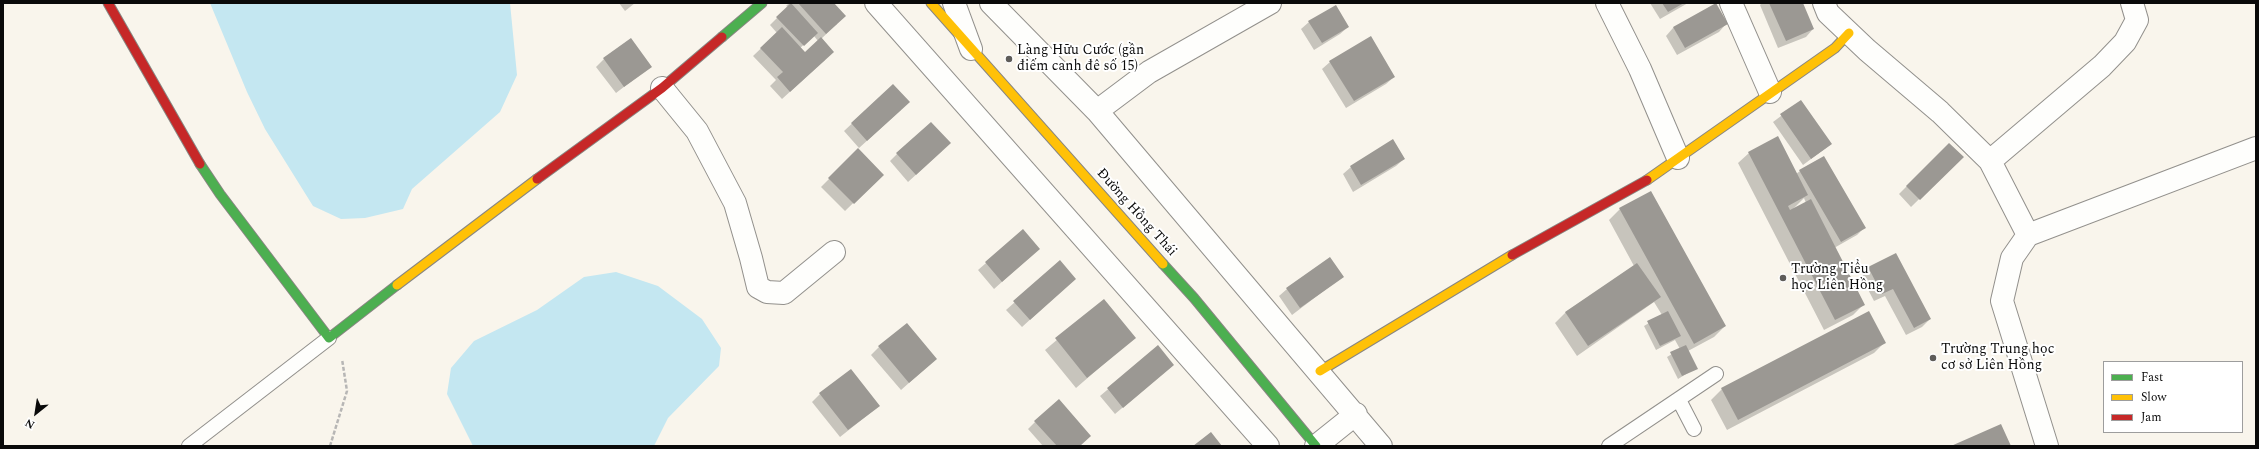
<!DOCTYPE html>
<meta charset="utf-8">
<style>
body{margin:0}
#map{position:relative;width:2259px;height:449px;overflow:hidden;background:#f9f5ec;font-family:Spectral,serif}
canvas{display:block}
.frame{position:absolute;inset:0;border:4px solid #0a0a0a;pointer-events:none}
.legend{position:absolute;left:2103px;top:361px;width:140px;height:72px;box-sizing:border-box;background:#fff;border:1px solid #9d9d9d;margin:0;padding:5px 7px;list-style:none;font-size:12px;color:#0a0a0a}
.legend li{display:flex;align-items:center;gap:8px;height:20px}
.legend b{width:20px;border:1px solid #9d9d9d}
.north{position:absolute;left:16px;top:393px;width:40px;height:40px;-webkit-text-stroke:3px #fff;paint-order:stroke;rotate:210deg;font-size:11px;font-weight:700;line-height:16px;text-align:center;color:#0a0a0a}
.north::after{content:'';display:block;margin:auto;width:14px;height:18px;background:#0a0a0a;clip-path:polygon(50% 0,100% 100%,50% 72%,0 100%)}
</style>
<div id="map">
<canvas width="2259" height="449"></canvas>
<div class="frame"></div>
<ul class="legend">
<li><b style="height:5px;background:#4caf50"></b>Fast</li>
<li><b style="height:5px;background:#ffc107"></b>Slow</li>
<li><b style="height:5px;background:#c62828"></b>Jam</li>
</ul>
<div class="north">N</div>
</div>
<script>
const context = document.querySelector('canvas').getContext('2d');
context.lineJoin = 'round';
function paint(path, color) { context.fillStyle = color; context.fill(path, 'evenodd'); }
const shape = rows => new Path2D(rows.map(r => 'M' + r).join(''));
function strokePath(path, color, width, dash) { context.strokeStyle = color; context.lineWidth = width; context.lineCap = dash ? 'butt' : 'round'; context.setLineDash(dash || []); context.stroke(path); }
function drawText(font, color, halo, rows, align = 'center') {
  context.font = font + ' Spectral,serif'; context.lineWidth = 4; context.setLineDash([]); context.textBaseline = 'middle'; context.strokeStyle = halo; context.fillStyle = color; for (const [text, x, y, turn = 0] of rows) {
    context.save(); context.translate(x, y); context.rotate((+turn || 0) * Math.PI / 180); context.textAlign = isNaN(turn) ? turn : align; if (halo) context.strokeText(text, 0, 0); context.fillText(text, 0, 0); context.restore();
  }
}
paint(shape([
 [210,3,510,3,517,75,500,112,412,189,403,209,365,218,341,219,313,206,265,129,247,92],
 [616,272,658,286,702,319,721,348,719,366,668,418,654,446,473,446,447,394,451,368,474,341,537,310,584,277]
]), '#c4e7f1');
paint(shape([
 [619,3,635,3,625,11],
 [789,3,833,3,837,24,821,39,825,60,782,99,770,86,776,80,753,56,777,33,770,25,788,7,786,6],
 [814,36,818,41,805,53,800,48],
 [1650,3,1688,3,1660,19],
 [1762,3,1802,3,1813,29,1806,37,1778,48,1760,5],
 [1716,4,1726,24,1719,32,1677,55,1666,36,1673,28],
 [1309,22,1348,27,1340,34,1314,50,1301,29],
 [604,59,650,67,616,93,596,67],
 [1330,62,1394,77,1386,84,1346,108,1322,69],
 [893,85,901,110,859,148,844,131],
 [1801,101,1831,144,1803,165,1773,122],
 [1949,144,1962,157,1911,207,1899,194],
 [858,150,882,175,845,211,821,187],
 [942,151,908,182,890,161,897,154],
 [1749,153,1796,174,1800,171,1864,228,1857,235,1834,248,1863,305,1853,315,1824,330,1738,163],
 [1804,198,1806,203,1793,209],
 [1404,159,1396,166,1353,192,1343,174,1351,167],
 [1651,192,1725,326,1714,337,1688,351,1696,368,1678,379,1667,357,1680,349,1675,340,1656,350,1644,326,1662,315,1654,302,1577,356,1555,323,1566,312,1634,266,1609,220,1620,209],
 [1023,231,1031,256,994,289,978,270],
 [1060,262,1067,286,1022,327,1006,310],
 [1869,268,1930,319,1922,327,1906,335,1885,296,1874,301,1861,276],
 [1342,277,1292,315,1279,296,1287,289],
 [1104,300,1134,338,1076,388,1045,350],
 [1885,342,1874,353,1727,430,1711,400,1722,389],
 [879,347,936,359,901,390,871,355],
 [1158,347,1173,365,1115,414,1100,396],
 [820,394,879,406,840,437,812,402],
 [1035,422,1079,446,1043,446,1028,429]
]), '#0003');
paint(shape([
 [791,3,818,33,804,46,776,17],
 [798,3,834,3,846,16,826,34],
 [1662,3,1684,3,1668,12],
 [1716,3,1728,24,1685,48,1673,27],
 [1769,3,1803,3,1814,29,1786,41],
 [1336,5,1349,27,1322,43,1308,21],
 [782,27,805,52,821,37,834,52,790,92,777,77,783,72,760,48],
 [1371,36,1395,77,1354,101,1329,61],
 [631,38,652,67,624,87,603,58],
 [893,84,910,102,867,141,851,123],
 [1801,100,1832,144,1811,159,1780,114],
 [931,122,951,143,916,175,896,153],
 [1778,136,1808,195,1788,206,1790,210,1811,199,1865,305,1835,320,1748,152],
 [1393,139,1405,159,1361,185,1350,166],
 [1949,143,1964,157,1920,200,1906,186],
 [858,148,884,175,854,204,828,178],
 [1824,156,1866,228,1841,242,1799,170],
 [1651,191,1726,326,1694,344,1619,208],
 [1023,229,1040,249,1002,282,985,262],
 [1896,253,1931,319,1914,328,1893,289,1882,294,1868,267],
 [1330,257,1344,277,1300,308,1286,288],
 [1060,260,1076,279,1030,320,1013,301],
 [1637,263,1661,297,1588,346,1565,312],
 [1104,299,1136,338,1087,378,1055,338],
 [1668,311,1681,336,1660,346,1647,321],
 [1869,311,1886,343,1738,420,1721,388],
 [907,323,937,359,909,383,878,346],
 [1158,345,1174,365,1123,408,1107,388],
 [1686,345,1698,369,1682,376,1670,352],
 [851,369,880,406,848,430,819,393],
 [1059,399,1091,436,1080,446,1057,446,1034,421],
 [2001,424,2011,446,1951,446],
 [1211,432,1222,446,1193,446]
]), '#9b9893');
const lane = shape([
 [1679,400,1694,429],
 [189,446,329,338],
 [1609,446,1716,374]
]);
const street = shape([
 [876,3,1268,446],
 [954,3,971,49],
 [991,3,1097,111,1381,446],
 [1607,3,1640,69,1678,158],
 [1731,3,1770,92],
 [1824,3,1828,13,1867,50,1940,112,1990,161,2028,235,2012,258,2002,301,2047,446],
 [662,88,697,131,735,203,751,258,758,287,767,292,784,293,834,252],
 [1097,111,1149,72,1270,3],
 [1990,161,2102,66,2125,42,2137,20,2132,3],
 [2028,235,2256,148],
 [1316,446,1356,414]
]);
const fast = shape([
 [722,37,762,3],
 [200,164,220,194,329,338,397,285],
 [1163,264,1194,298,1316,446]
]);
const slow = shape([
 [931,3,1163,264],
 [1647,180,1835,48,1849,33],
 [397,285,537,179],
 [1320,371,1512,255]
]);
const jam = shape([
 [108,3,200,164],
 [537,179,662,88,722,37],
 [1512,255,1647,180]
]);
strokePath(lane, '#92908c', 16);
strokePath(street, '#92908c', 24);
strokePath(fast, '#888682', 11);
strokePath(slow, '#888682', 11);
strokePath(jam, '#888682', 11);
strokePath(shape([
 [330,446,347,391,342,359]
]), '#b7b6b5', 2.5, [4, 2]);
strokePath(lane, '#fefefc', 14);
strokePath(street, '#fefefc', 22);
strokePath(fast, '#4caf50', 9);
strokePath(slow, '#ffc107', 9);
strokePath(jam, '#c62828', 9);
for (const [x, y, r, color] of [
 [1009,59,4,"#5e5c59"],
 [1783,278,4,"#5e5c59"],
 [1933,358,4,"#5e5c59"]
]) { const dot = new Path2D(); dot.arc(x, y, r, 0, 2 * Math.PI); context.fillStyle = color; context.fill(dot); strokePath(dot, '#fff', 1.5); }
drawText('14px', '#0a0a0a', '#fff', [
 ["Làng Hữu Cước (gần",1017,51],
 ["điếm canh đê số 15)",1017,67],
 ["Trường Tiểu",1791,270],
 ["học Liên Hồng",1791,286],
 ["Trường Trung học",1941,350],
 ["cơ sở Liên Hồng",1941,366]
], 'left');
drawText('14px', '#0a0a0a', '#fff', [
 ["Đường Hồng Thái",1136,213,48]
]);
</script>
